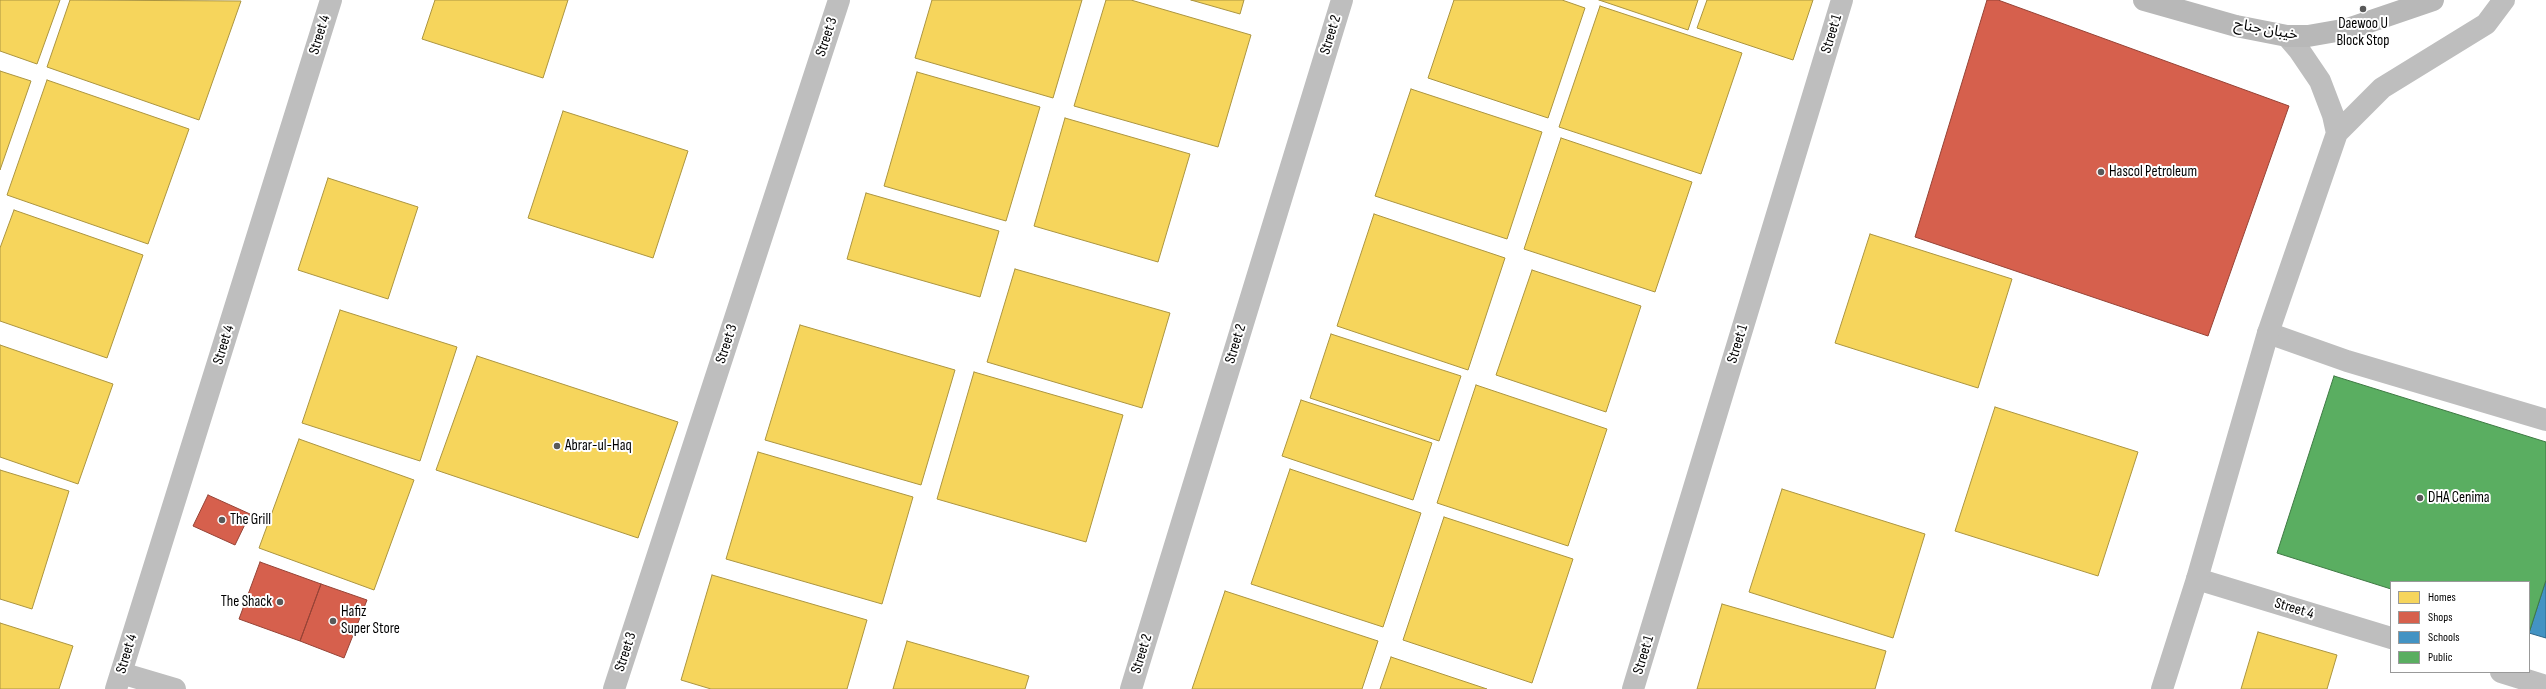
<!DOCTYPE html>
<meta charset="utf-8">
<style>
body{margin:0}
#map{position:relative;width:2546px;height:689px;overflow:hidden;background:#fff;font-family:"Sofia Sans Condensed",sans-serif}
canvas{display:block}
.legend{position:absolute;left:2390px;top:581px;width:140px;height:92px;box-sizing:border-box;background:#fff;border:1px solid #999;margin:0;padding:5px 7px;list-style:none;font-size:12px;color:#000}
.legend li{display:flex;align-items:center;gap:8px;height:20px}
.legend b{width:20px;border:1px solid #999}
</style>
<div id="map">
<canvas width="2546" height="689"></canvas>
<ul class="legend">
<li><b style="height:11px;background:#f6d55c"></b>Homes</li>
<li><b style="height:11px;background:#d6604d"></b>Shops</li>
<li><b style="height:11px;background:#4393c3"></b>Schools</li>
<li><b style="height:11px;background:#5aae61"></b>Public</li>
</ul>
</div>
<script>
const context = document.querySelector('canvas').getContext('2d');
context.lineJoin = 'round';
function paint(path, color) { context.fillStyle = color; context.fill(path, 'evenodd'); }
const shape = rows => new Path2D(rows.map(r => 'M' + r).join(''));
function strokePath(path, color, width, dash) { context.strokeStyle = color; context.lineWidth = width; context.lineCap = dash ? 'butt' : 'round'; context.setLineDash(dash || []); context.stroke(path); }
function drawText(font, color, halo, rows, align = 'center') {
  context.font = font + ' "Sofia Sans Condensed","Noto Sans Arabic",sans-serif'; context.lineWidth = 4; context.setLineDash([]); context.textBaseline = 'middle'; context.strokeStyle = halo; context.fillStyle = color; for (const [text, x, y, turn = 0] of rows) {
    context.save(); context.translate(x, y); context.rotate((+turn || 0) * Math.PI / 180); context.textAlign = isNaN(turn) ? turn : align; if (halo) context.strokeText(text, 0, 0); context.fillText(text, 0, 0); context.restore();
  }
}
const homes = shape([
 [0,0,60,0,37,64,0,51,0,0],
 [70,0,241,1,199,120,47,67,70,0],
 [435,0,568,0,543,78,422,39,435,0],
 [932,0,1082,0,1053,98,915,58,932,0],
 [1106,0,1131,0,1251,35,1218,147,1074,106,1106,0],
 [1191,0,1244,0,1240,14,1191,0],
 [1454,0,1562,0,1585,8,1548,118,1428,78,1454,0],
 [1599,0,1698,0,1688,30,1599,0],
 [1707,0,1813,0,1793,60,1697,28,1707,0],
 [1600,6,1742,53,1701,174,1559,127,1600,6],
 [0,71,31,81,0,170,0,71],
 [917,72,1040,107,1006,221,884,186,917,72],
 [47,80,189,129,148,244,7,195,47,80],
 [1411,89,1542,132,1507,239,1375,196,1411,89],
 [563,111,688,151,653,258,528,218,563,111],
 [1065,118,1190,154,1158,262,1034,226,1065,118],
 [1561,138,1692,182,1655,292,1524,249,1561,138],
 [328,178,418,207,388,299,298,270,328,178],
 [866,193,999,231,980,297,847,259,866,193],
 [14,210,143,255,107,358,0,321,0,248,14,210],
 [1374,214,1505,258,1468,370,1337,326,1374,214],
 [1870,234,2012,279,1978,388,1835,343,1870,234],
 [1015,269,1170,313,1142,408,987,362,1015,269],
 [1532,270,1641,306,1606,412,1496,375,1532,270],
 [340,310,457,347,420,461,302,423,340,310],
 [800,325,955,370,921,485,765,440,800,325],
 [1331,334,1461,376,1439,441,1310,398,1331,334],
 [0,345,113,384,78,484,0,457,0,345],
 [477,356,678,422,638,538,436,470,477,356],
 [974,372,1123,415,1086,542,937,499,974,372],
 [1476,385,1607,429,1568,546,1437,503,1476,385],
 [1301,400,1432,443,1413,500,1282,456,1301,400],
 [1995,407,2138,452,2098,576,1955,531,1995,407],
 [299,439,414,480,374,590,259,548,299,439],
 [758,452,913,497,882,604,726,559,758,452],
 [1290,469,1421,513,1383,627,1251,584,1290,469],
 [0,470,69,491,32,609,0,599,0,470],
 [1782,489,1925,534,1893,638,1749,592,1782,489],
 [1444,517,1573,559,1532,683,1403,640,1444,517],
 [712,575,867,620,847,689,711,689,681,680,712,575],
 [1225,591,1378,641,1362,689,1192,689,1225,591],
 [1722,604,1886,651,1875,689,1697,689,1722,604],
 [0,623,73,646,59,689,0,689,0,623],
 [2258,632,2337,655,2327,689,2241,689,2258,632],
 [907,641,1029,676,1025,689,893,689,907,641],
 [1391,657,1487,689,1380,689,1391,657]
]);
paint(homes, '#f6d55c');
strokePath(homes, '#ac9540', 1);
const shops = shape([
 [1987,0,1998,0,2289,106,2208,336,1915,237,1987,0],
 [208,495,250,514,235,545,193,526,208,495],
 [260,562,321,584,300,641,239,619,260,562],
 [321,584,367,600,344,658,300,641,321,584]
]);
paint(shops, '#d6604d');
strokePath(shops, '#964336', 1);
const schools = shape([
 [2546,580,2546,638,2529,633,2546,580]
]);
paint(schools, '#4393c3');
strokePath(schools, '#2f6788', 1);
const public = shape([
 [2334,376,2546,442,2546,580,2529,633,2529,582,2391,582,2391,589,2277,553,2334,376]
]);
paint(public, '#5aae61');
strokePath(public, '#3f7a44', 1);
strokePath(shape([
 [2268,333,2347,361,2546,420],
 [2197,579,2391,638],
 [2501,672,2546,686],
 [121,673,175,689],
 [116,689,331,0],
 [614,689,839,0],
 [1131,689,1342,0],
 [1633,689,1842,0]
]), '#bebebe', 22);
strokePath(shape([
 [2287,36,2299,50,2320,81,2333,115,2337,133],
 [2162,689,2197,579,2268,333,2337,133,2382,88,2486,24,2504,0]
]), '#bebebe', 22);
strokePath(shape([
 [2144,0,2236,26,2287,36,2308,36,2348,29,2433,0]
]), '#b8b8b8', 22);
for (const [x, y, r, color] of [
 [2363,9,4,"#595959"],
 [2101,172,4,"#595959"],
 [557,446,4,"#595959"],
 [2420,498,4,"#595959"],
 [222,520,4,"#595959"],
 [280,602,4,"#595959"],
 [333,621,4,"#595959"]
]) { const dot = new Path2D(); dot.arc(x, y, r, 0, 2 * Math.PI); context.fillStyle = color; context.fill(dot); strokePath(dot, '#fff', 1.5); }
drawText('15px', '#000', '#fff', [
 ["Daewoo U",2363,24,"center"],
 ["Block Stop",2363,41,"center"],
 ["Hascol Petroleum",2109,172],
 ["Abrar-ul-Haq",565,446],
 ["DHA Cenima",2428,498],
 ["The Grill",230,520],
 ["The Shack",272,602,"right"],
 ["Hafiz",341,612],
 ["Super Store",341,629]
], 'left');
drawText('15px', '#000', '#fff', [
 ["خیبان جناح",2266,30,10],
 ["Street 1",1832,34,-73],
 ["Street 4",320,35,-73],
 ["Street 2",1331,35,-73],
 ["Street 3",827,37,-72],
 ["Street 3",727,344,-72],
 ["Street 2",1236,344,-73],
 ["Street 1",1738,344,-73],
 ["Street 4",224,345,-73],
 ["Street 4",2294,609,17],
 ["Street 3",626,652,-72],
 ["Street 4",127,654,-73],
 ["Street 2",1142,654,-73],
 ["Street 1",1644,655,-73]
]);
</script>
